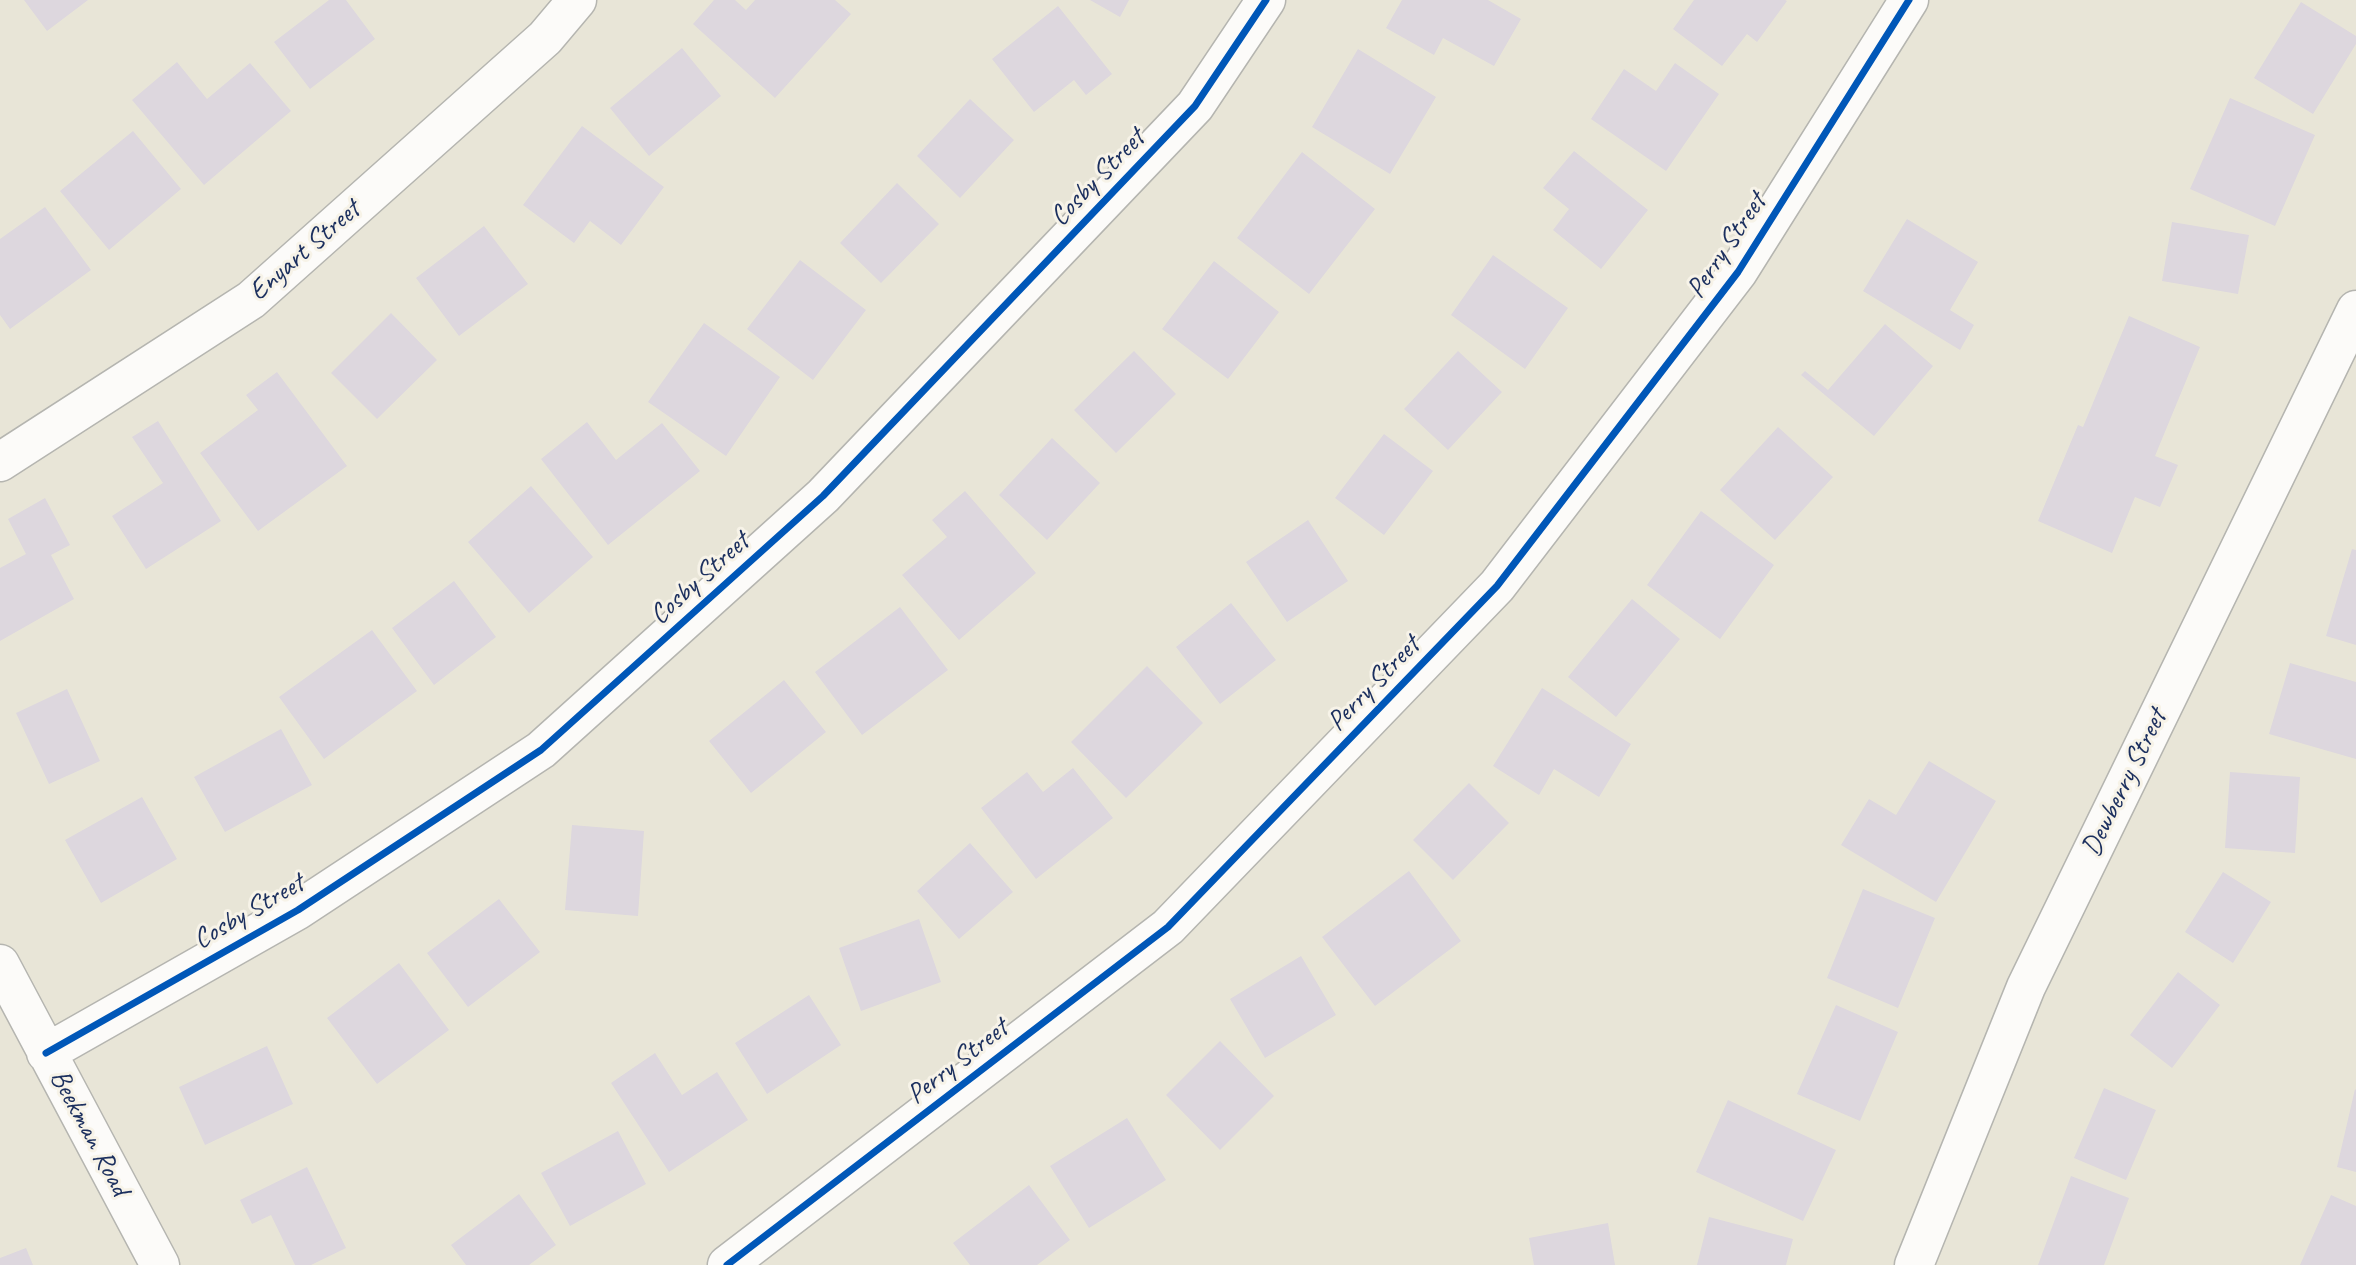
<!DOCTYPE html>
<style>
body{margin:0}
canvas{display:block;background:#e8e5d7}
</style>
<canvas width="2356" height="1265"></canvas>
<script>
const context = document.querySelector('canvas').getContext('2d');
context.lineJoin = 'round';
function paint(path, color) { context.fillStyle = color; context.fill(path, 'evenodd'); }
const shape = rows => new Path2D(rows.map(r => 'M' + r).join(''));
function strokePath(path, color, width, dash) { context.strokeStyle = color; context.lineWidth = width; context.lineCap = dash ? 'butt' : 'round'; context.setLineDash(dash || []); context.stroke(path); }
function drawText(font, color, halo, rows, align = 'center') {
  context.font = font + ' Caveat,sans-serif'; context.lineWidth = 6; context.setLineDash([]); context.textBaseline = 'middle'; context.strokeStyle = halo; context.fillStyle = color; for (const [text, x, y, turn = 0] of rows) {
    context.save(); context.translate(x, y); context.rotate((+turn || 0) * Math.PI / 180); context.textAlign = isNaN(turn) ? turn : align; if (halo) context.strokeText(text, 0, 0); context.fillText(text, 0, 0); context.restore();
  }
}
paint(shape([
 [24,0,88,0,47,31],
 [329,0,346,0,375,39,310,89,274,42],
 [714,0,735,0,746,10,755,0,835,0,851,14,775,98,693,24],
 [1090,0,1129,0,1120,17],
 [1402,0,1488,0,1521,19,1494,66,1443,38,1434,55,1386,28],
 [1694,0,1785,0,1787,1,1757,42,1747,34,1722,66,1673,29],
 [2301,2,2356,36,2356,44,2313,114,2254,78],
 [1058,6,1112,74,1086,95,1074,80,1034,112,992,59],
 [682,48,721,96,649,156,610,108],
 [1358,49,1436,97,1390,174,1312,127],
 [177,62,207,99,250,63,291,111,204,185,132,100],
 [1675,63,1719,94,1666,171,1591,119,1624,69,1656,91],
 [2230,98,2315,135,2275,226,2190,189],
 [970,99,1014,140,960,198,917,156],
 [582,126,664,187,621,245,590,221,574,243,523,205],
 [133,131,181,189,109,250,60,191],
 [1574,151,1648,210,1601,269,1553,230,1569,209,1543,188],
 [1302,152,1375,209,1309,294,1237,238],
 [897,183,939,224,881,283,840,243],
 [45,207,91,270,10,329,0,315,0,239],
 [1907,219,1978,262,1950,310,1974,325,1960,350,1863,291],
 [2172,222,2249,235,2238,294,2162,281],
 [484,226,528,284,459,336,416,278],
 [1493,255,1568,308,1525,369,1451,315],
 [800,260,866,310,813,380,747,329],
 [1214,261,1279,312,1228,379,1162,329],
 [391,313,437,360,377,419,331,373],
 [2129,316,2200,347,2155,456,2178,465,2160,507,2135,497,2112,553,2038,521,2078,425,2083,427],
 [704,323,780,377,726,456,648,402],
 [1885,324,1933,366,1874,436,1801,375,1805,371,1828,390],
 [1134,351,1176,394,1116,453,1074,410],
 [1458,351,1502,392,1448,450,1404,409],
 [277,372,347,466,258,531,200,453,258,410,246,395],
 [158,421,221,521,146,569,112,516,163,483,132,437],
 [587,422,616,460,662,423,700,471,608,545,541,459],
 [1778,427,1833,477,1775,540,1720,490],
 [1384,434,1433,471,1384,535,1335,498],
 [1052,438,1100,483,1047,540,999,495],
 [531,486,593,557,529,613,468,542],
 [965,491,1036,573,959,640,902,575,947,537,932,520],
 [45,498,70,545,51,555,74,599,0,641,0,568,26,554,8,519],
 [1701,511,1774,565,1720,639,1647,585],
 [1308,520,1348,581,1287,622,1246,562],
 [2352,549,2356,550,2356,645,2326,636],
 [454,581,496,637,434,685,392,628],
 [1632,599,1680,639,1616,717,1568,677],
 [1231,603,1276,660,1220,704,1176,647],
 [900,607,948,670,862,735,815,672],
 [372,630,417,691,324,759,279,697],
 [2290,663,2356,682,2356,759,2269,734],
 [1147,666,1203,723,1126,798,1071,742],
 [784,680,826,732,751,793,709,741],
 [1542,688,1631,744,1599,797,1554,769,1539,795,1493,766],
 [67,689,100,761,49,784,16,713],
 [281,729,312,785,225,832,194,777],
 [1929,761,1996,801,1936,902,1841,845,1869,799,1896,815],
 [1073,768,1113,818,1036,879,981,808,1027,772,1043,792],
 [2230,772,2300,777,2295,853,2225,848],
 [1469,783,1509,823,1453,880,1413,840],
 [142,797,177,859,101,903,65,840],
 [572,825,644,831,638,916,565,910],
 [970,843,1013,892,959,939,917,891],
 [1409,871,1461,941,1375,1006,1322,937],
 [2223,872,2271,902,2233,963,2185,932],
 [1863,889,1935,918,1898,1008,1827,978],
 [499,899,540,952,468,1007,427,953],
 [919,919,941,982,861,1011,839,948],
 [1301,956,1336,1015,1265,1058,1230,999],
 [399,963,449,1030,377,1084,327,1018],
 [2178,972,2220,1005,2172,1068,2130,1035],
 [809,995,841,1045,767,1094,735,1043],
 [1836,1005,1898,1032,1860,1121,1797,1094],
 [1220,1041,1274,1096,1220,1150,1166,1095],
 [267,1046,293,1104,205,1145,179,1087],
 [655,1053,682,1095,717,1072,748,1120,669,1172,611,1083],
 [2104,1088,2156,1110,2126,1180,2074,1158],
 [2355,1089,2356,1090,2356,1172,2337,1167],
 [1728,1100,1836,1150,1803,1221,1696,1172],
 [1127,1118,1166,1180,1089,1228,1050,1166],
 [618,1131,646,1184,570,1226,541,1173],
 [307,1167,346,1248,311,1265,295,1265,271,1215,252,1224,240,1200],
 [2071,1176,2129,1198,2104,1265,2038,1265],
 [1029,1185,1070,1240,1037,1265,970,1265,953,1243],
 [519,1194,556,1245,529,1265,466,1265,451,1245],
 [2331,1195,2356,1206,2356,1265,2300,1265],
 [1709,1217,1793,1239,1786,1265,1697,1265],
 [1608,1223,1615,1265,1534,1265,1529,1238],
 [26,1248,33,1265,0,1265,0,1258]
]), '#ddd7de');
const minor = shape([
 [0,462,251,300,545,38,577,0],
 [0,964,160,1265],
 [46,1053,298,910,541,750,823,496,1195,106,1266,0],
 [727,1265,1168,927,1497,586,1738,272,1909,0],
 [1914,1265,2026,987,2356,310]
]);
strokePath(minor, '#b5b5b0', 41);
strokePath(minor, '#fcfbf9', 38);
strokePath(shape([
 [46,1053,298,910,541,750,823,496,1195,106,1266,0],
 [727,1265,1168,927,1497,586,1738,272,1909,0]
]), '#0057b8', 7);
drawText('28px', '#1b2f5e', '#f7f3e8', [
 ["Cosby Street",1098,178,-46],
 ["Perry Street",1727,246,-56],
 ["Enyart Street",305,251,-41],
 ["Cosby Street",700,579,-42],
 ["Perry Street",1374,684,-46],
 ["Dewberry Street",2125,783,-64],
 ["Cosby Street",249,912,-30],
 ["Perry Street",958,1062,-38],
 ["Beekman Road",89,1133,62]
]);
</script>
